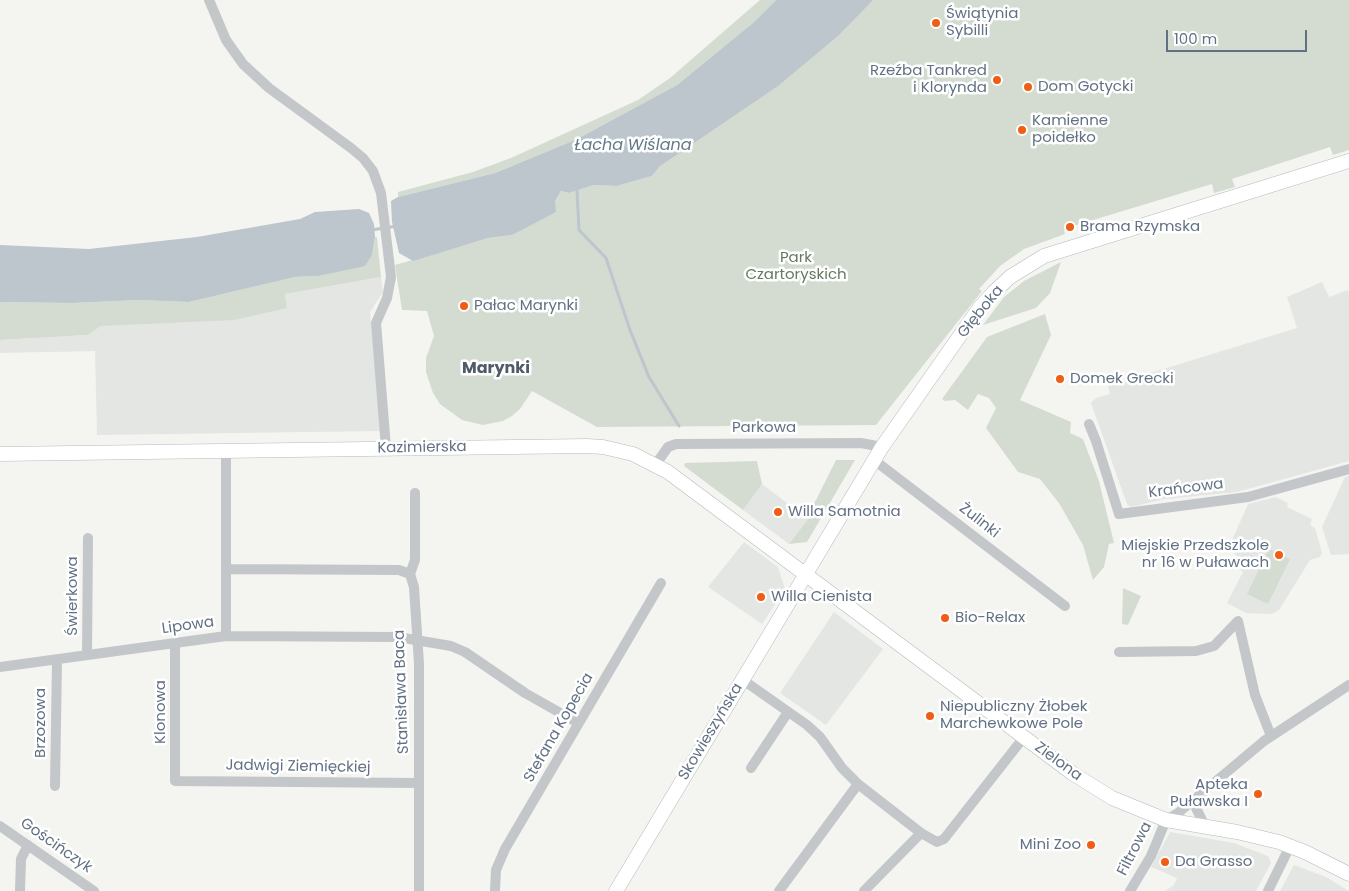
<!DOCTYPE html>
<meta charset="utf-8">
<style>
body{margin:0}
#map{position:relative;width:1349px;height:891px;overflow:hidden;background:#f4f5f0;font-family:Poppins,sans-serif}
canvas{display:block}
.scale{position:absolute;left:1166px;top:30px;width:141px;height:22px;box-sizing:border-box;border:2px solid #617183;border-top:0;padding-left:6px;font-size:15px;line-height:18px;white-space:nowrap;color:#617183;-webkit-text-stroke:4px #fff;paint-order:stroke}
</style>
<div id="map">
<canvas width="1349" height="891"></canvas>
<div class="scale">100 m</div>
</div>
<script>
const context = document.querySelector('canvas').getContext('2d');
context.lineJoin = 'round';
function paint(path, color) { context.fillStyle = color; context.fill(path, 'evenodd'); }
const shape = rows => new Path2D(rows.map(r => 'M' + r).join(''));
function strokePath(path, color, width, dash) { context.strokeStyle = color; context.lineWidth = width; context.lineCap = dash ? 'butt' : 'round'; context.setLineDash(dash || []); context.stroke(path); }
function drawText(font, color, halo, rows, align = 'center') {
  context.font = font + ' Poppins,sans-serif'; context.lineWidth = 5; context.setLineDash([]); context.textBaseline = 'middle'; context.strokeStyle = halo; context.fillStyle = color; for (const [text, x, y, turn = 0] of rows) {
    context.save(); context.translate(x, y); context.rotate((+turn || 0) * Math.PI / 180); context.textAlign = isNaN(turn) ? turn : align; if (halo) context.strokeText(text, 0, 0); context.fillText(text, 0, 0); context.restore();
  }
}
paint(shape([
 [381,277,383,292,370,312,381,431,97,435,95,351,0,353,0,340,88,335,101,326,287,308,284,294],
 [1322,282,1329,297,1348,290,1349,293,1349,461,1237,492,1165,499,1131,507,1127,504,1091,403,1096,398,1110,394,1108,386,1297,328,1287,297],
 [1349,476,1349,554,1331,555,1322,527,1345,477],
 [762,484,808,519,789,544,743,510],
 [1276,497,1288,503,1287,507,1312,519,1310,525,1315,528,1322,553,1320,557,1310,560,1279,610,1272,614,1246,613,1227,603,1243,572,1241,571,1245,560,1237,556,1229,547,1248,504],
 [744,542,778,567,785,589,762,624,708,587],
 [834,612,883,649,826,725,780,693],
 [1170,832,1234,843,1268,856,1271,863,1256,891,1165,891,1174,885,1177,878,1151,867],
 [1294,865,1326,877,1349,891,1280,891]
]), '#e4e6e3');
paint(shape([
 [760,0,776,0,754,22,677,85,575,140,495,173,398,197,398,192,473,172,511,158,638,100,670,78],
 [854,0,1349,0,1349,150,1333,155,1330,147,1232,179,1235,187,1214,193,1212,184,1070,227,1064,230,1065,234,1024,249,1000,266,979,289,982,291,876,425,597,427,532,391,520,409,512,416,503,421,483,425,462,420,440,404,433,393,426,372,426,358,434,336,427,311,402,310,395,265,488,238,512,235,555,201,561,191,569,193,594,185,617,186,652,176,660,166],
 [375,237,377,237,381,277,285,294,287,308,234,320,101,326,88,335,0,340,0,302,72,303,139,300,189,302,295,277,318,276,372,255],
 [1061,262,1050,293,1036,308,983,325,1004,297,1024,281],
 [1045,314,1051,335,1020,400,1071,422,1070,433,1083,439,1099,481,1114,543,1109,544,1104,567,1093,580,1083,545,1059,503,1040,479,1018,472,986,428,996,408,989,398,978,394,968,410,955,400,945,401,942,399,987,337],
 [836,460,855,460,807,542,789,544,808,519,804,516,816,500],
 [757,461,762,484,743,510,684,466,685,463],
 [1269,549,1290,559,1268,604,1247,594],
 [1123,588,1141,596,1128,625,1122,624]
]), '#d4dcd1');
paint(shape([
 [776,0,873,0,839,35,778,86,660,166,652,176,617,186,594,185,569,193,561,191,555,201,556,212,512,235,488,238,413,261,399,253,392,222,391,201,398,197,495,173,575,140,677,85,754,22],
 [359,209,369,213,374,224,375,237,372,255,365,266,318,276,295,277,189,302,139,300,72,303,0,302,0,245,89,249,197,237,300,219,315,212]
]), '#bcc6cc');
strokePath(shape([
 [577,191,579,230,606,258,630,330,649,377,679,426],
 [371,230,397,226]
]), '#bcc6cc', 3);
const secondary = shape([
 [0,454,587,446,603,447,633,454,668,472,1072,773,1112,798,1166,820,1237,832,1279,842,1305,852,1349,874],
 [616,891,882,447,980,307,994,292,1010,277,1044,256,1349,161]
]);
strokePath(secondary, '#b5babf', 15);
strokePath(shape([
 [209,0,226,40,243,64,269,88,351,148,363,158,373,171,381,193,391,277,387,298,376,323,386,448],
 [1089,424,1096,441,1119,514,1248,497,1349,469],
 [874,460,1065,606],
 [656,464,668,447,676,444,861,443,882,447],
 [415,493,415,560,410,574,414,587,419,664,419,891],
 [227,569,399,570,410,574],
 [226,636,398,637,451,646,465,652,525,693,578,723],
 [175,644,175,781,419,783],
 [1119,652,1196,651,1214,646,1238,621,1255,695,1271,736],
 [87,655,88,538],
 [0,667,226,636,226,450],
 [743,680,807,725,820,737,842,768,858,784,921,833,937,842,944,839,1024,737],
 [751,768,788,712],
 [55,786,57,660],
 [1203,794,1196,808,1205,826],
 [0,826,94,891],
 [20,891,21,859,28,845],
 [495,891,496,870,505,849,661,583],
 [779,891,858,784],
 [864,891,921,833],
 [1130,891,1151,856,1166,820,1178,813,1264,741,1349,685],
 [1268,891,1290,846]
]), '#c3c7ca', 10);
strokePath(secondary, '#fff', 14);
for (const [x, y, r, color] of [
 [936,23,5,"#f05d14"],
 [997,80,5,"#f05d14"],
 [1028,87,5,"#f05d14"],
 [1022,130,5,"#f05d14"],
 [1070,227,5,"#f05d14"],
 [464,306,5,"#f05d14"],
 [1060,379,5,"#f05d14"],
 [778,512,5,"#f05d14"],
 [1279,555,5,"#f05d14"],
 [761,597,5,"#f05d14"],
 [945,618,5,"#f05d14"],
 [930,716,5,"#f05d14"],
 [1258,794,5,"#f05d14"],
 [1091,845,5,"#f05d14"],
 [1165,862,5,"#f05d14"]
]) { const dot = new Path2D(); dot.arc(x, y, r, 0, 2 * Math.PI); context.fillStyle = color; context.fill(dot); strokePath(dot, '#fff', 2); }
drawText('15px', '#617183', '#fff', [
 ["Świątynia",946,14],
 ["Sybilli",946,31],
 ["Rzeźba Tankred",987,71,"right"],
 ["i Klorynda",987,88,"right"],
 ["Dom Gotycki",1038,87],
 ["Kamienne",1032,121],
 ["poidełko",1032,138],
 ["Brama Rzymska",1080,227],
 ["Pałac Marynki",474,306],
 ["Domek Grecki",1070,379],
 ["Willa Samotnia",788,512],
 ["Miejskie Przedszkole",1269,546,"right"],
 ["nr 16 w Puławach",1269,563,"right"],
 ["Willa Cienista",771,597],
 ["Bio-Relax",955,618],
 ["Niepubliczny Żłobek",940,707],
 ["Marchewkowe Pole",940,724],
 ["Apteka",1248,785,"right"],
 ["Puławska I",1248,802,"right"],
 ["Mini Zoo",1081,845,"right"],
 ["Da Grasso",1175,862]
], 'left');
drawText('15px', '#637a60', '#fff', [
 ["Park",796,258],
 ["Czartoryskich",796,275]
]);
drawText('15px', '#617183', '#fff', [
 ["Głęboka",981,312,-51],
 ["Parkowa",764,428],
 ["Kazimierska",422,448,-1],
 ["Krańcowa",1186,489,-7],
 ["Żulinki",979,521,38],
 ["Świerkowa",73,596,-90],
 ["Lipowa",188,626,-8],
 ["Stanisława Baca",402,692,-92],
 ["Klonowa",161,712,-90],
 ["Brzozowa",41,723,-90],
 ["Stefana Kopecia",559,728,-60],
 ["Skowieszyńska",711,732,-59],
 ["Zielona",1058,762,36],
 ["Jadwigi Ziemięckiej",298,767,1],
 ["Gościńczyk",56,846,35],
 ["Filtrowa",1135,849,-63]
]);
drawText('italic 16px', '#617a88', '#fff', [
 ["Łacha Wiślana",633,146]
]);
drawText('bold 16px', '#4f5b68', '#fff', [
 ["Marynki",496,369]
]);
</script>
